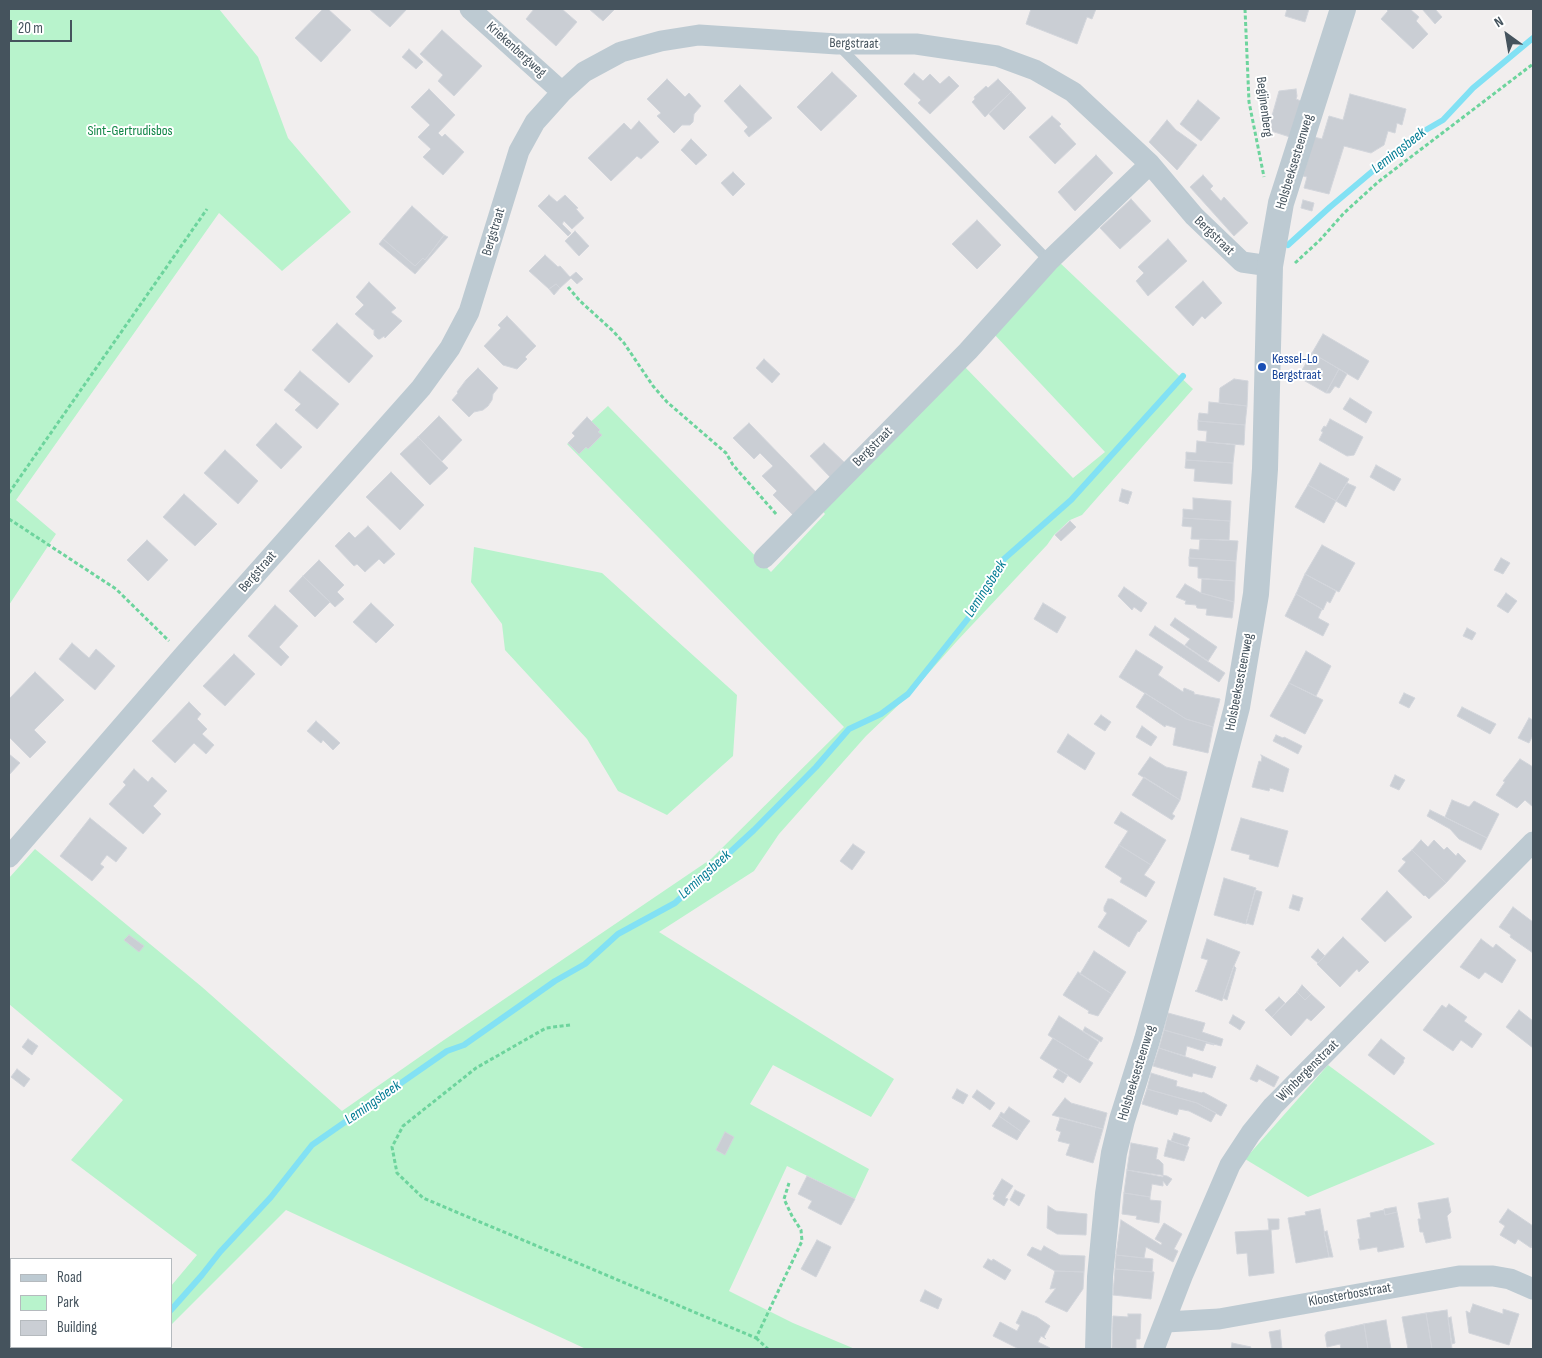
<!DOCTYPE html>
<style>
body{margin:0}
#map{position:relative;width:1542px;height:1358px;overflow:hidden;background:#f1eeee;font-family:"Sofia Sans Condensed",sans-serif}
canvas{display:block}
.frame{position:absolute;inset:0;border:10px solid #45535d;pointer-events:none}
.legend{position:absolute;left:10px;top:1258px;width:162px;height:90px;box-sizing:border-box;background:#fff;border:1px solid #b5babe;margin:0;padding:6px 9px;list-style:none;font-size:15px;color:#45535d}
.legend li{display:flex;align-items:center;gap:10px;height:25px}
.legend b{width:25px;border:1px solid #b5babe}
.north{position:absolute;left:1482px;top:10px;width:50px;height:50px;-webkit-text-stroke:4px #fff;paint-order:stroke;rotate:328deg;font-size:14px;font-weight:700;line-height:20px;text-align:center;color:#45535d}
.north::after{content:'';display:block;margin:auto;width:18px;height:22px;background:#45535d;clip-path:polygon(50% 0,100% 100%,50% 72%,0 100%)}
.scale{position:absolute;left:10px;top:20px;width:62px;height:22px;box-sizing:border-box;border:2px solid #45535d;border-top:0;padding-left:6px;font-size:15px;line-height:18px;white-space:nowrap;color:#45535d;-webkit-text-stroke:4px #fff;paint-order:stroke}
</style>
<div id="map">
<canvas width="1542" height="1358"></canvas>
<div class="frame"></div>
<ul class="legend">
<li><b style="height:6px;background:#bdcad2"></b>Road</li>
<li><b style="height:14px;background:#b8f3cc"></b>Park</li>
<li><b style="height:14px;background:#caced4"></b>Building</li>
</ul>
<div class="north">N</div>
<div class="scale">20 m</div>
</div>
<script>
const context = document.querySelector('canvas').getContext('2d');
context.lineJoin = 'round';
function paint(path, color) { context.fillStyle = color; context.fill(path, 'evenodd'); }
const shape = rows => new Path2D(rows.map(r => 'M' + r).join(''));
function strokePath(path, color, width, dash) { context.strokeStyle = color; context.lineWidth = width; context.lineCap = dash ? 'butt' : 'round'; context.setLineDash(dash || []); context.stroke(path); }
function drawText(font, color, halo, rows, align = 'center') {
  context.font = font + ' "Sofia Sans Condensed",sans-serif'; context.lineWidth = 4; context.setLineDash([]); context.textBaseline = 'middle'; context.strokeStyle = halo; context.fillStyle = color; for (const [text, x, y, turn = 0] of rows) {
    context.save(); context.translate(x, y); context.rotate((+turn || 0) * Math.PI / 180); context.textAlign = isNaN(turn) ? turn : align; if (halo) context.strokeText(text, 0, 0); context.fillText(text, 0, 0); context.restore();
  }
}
paint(shape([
 [9,9,219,9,258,57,288,138,351,212,282,271,219,213,16,500,56,534,9,605],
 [1058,261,1193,389,1082,515,1070,520,1054,535,1047,545,957,641,909,695,866,736,779,834,754,871,659,932,894,1079,871,1117,773,1065,750,1104,869,1169,855,1199,787,1166,729,1291,793,1323,855,1349,586,1349,286,1210,171,1325,171,1286,197,1255,71,1160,123,1100,9,1004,9,878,35,849,202,987,342,1111,441,1042,711,859,844,727,567,444,608,406,771,572,825,514,820,508,963,365,1073,478,1105,452,993,333],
 [474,547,602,573,737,695,733,756,667,815,618,791,587,739,505,650,502,624,471,582],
 [1328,1065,1435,1144,1308,1197,1245,1159]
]), '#b8f3cc');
strokePath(shape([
 [1288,245,1330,207,1412,138,1443,120,1473,88,1533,38],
 [171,1310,202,1275,220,1252,271,1197,312,1145,447,1051,464,1045,555,981,585,964,618,934,675,903,754,830,816,767,849,729,881,714,908,694,978,606,1004,559,1071,500,1183,376],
 [133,1349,136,1347]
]), '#82e1f4', 6);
const building = shape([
 [323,9,328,9,351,30,321,62,295,38,323,9],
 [369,9,407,9,390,27,369,9],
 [534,9,562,9,577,22,556,46,526,19,534,9],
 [589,9,615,9,603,21,589,9],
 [1031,9,1096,9,1092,19,1087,17,1077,44,1026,24,1031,9],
 [1287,9,1309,9,1305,22,1285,16,1287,9],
 [1386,9,1410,9,1419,17,1416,21,1428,34,1413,49,1381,19,1388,11,1386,9],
 [1422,9,1435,9,1442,17,1435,24,1422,9],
 [442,30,482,66,454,96,438,81,443,75,420,54,442,30],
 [409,49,423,62,416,69,402,57,409,49],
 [832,72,857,96,821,131,797,107,832,72],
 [914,73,923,81,930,74,940,84,949,76,959,86,930,114,918,103,921,100,904,84,914,73],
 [667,79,685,97,689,93,701,106,694,114,693,122,690,125,682,125,674,133,657,116,661,113,647,99,667,79],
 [998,79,1011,92,985,117,972,102,975,99,974,97,986,86,988,88,998,79],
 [740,85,772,118,749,137,744,131,748,127,724,101,740,85],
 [429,89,455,115,438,133,442,137,445,134,464,152,443,175,423,157,431,149,418,137,430,125,411,107,429,89],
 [1296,89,1297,96,1296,99,1301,101,1290,137,1268,130,1279,91,1296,89],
 [1011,92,1026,108,1004,130,989,114,1011,92],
 [1350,94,1406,109,1402,125,1397,123,1395,133,1388,131,1384,145,1371,153,1344,146,1329,194,1304,188,1307,177,1303,176,1314,137,1322,139,1329,116,1343,120,1350,94],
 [1198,100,1220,118,1201,141,1180,124,1198,100],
 [1052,116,1061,124,1059,126,1076,144,1055,164,1029,137,1052,116],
 [1167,120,1176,130,1197,145,1177,170,1149,142,1167,120],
 [639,121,659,142,641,159,637,156,611,181,588,158,624,123,631,130,639,121],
 [691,139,707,155,696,165,681,150,691,139],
 [1096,155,1113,173,1075,211,1058,192,1096,155],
 [733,172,745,184,733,196,721,183,733,172],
 [1203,175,1213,186,1210,189,1221,201,1224,197,1248,223,1234,236,1190,187,1203,175],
 [549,195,557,202,565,195,578,208,576,209,584,218,572,229,564,221,562,224,571,233,568,236,538,206,549,195],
 [1131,199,1151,221,1120,249,1100,228,1131,199],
 [1303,200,1314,203,1312,211,1301,208,1303,200],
 [412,206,444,235,425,260,423,258,415,266,383,239,412,206],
 [977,220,1001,245,977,269,952,244,977,220],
 [575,231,589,246,579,256,565,241,575,231],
 [444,235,448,237,415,274,379,244,383,239,415,266,423,258,425,260,444,235],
 [1168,239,1187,261,1148,296,1136,281,1144,273,1138,267,1168,239],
 [545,255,558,267,560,266,570,277,576,272,583,279,577,284,571,278,560,288,556,284,549,289,529,271,545,255],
 [1203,281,1222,303,1205,319,1202,316,1193,326,1175,307,1203,281],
 [369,282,396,308,391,312,402,321,385,338,384,336,380,339,378,339,374,335,374,329,373,330,355,314,364,305,356,297,369,282],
 [556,284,560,288,554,295,549,289,556,284],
 [507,316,536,346,525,357,527,359,517,369,503,365,484,346,501,328,498,325,507,316],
 [337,323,373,356,349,383,312,350,337,323],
 [1323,334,1369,361,1358,380,1312,353,1323,334],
 [1312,353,1339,369,1326,393,1298,377,1312,353],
 [764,359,780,374,772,383,756,368,764,359],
 [478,368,498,388,493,394,492,400,488,406,483,410,474,412,469,417,452,400,458,393,457,392,466,380,478,368],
 [1339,369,1347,374,1339,388,1335,386,1330,393,1326,393,1339,369],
 [300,371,339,404,317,429,295,410,301,404,284,390,300,371],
 [1234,379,1248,381,1247,406,1219,403,1220,388,1234,379],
 [1350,398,1372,412,1366,423,1343,409,1350,398],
 [1209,402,1247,406,1245,425,1198,421,1199,413,1208,414,1209,402],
 [439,416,462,440,442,461,418,437,439,416],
 [587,417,600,430,598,432,602,435,588,449,586,447,579,454,568,443,575,436,572,433,587,417],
 [1330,419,1363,437,1354,455,1347,456,1319,440,1323,432,1321,431,1324,426,1326,427,1330,419],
 [1198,421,1245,425,1244,445,1206,442,1207,431,1198,430,1198,421],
 [276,423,302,447,281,469,256,445,276,423],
 [749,423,818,494,795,517,773,495,777,491,762,476,773,466,760,453,754,459,733,438,749,423],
 [418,437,448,468,430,485,400,454,418,437],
 [1197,441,1235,445,1233,463,1186,460,1186,452,1196,453,1197,441],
 [824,443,845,463,830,477,810,456,824,443],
 [225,450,258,481,238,504,204,473,225,450],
 [1186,460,1233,463,1232,484,1194,481,1195,469,1185,468,1186,460],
 [1320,463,1349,479,1336,501,1308,485,1320,463],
 [1376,465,1401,479,1394,491,1370,477,1376,465],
 [391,472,424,505,400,530,366,497,391,472],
 [1347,483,1356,487,1346,507,1336,501,1347,483],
 [1308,485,1336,501,1324,523,1295,507,1308,485],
 [1122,489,1132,492,1128,504,1119,501,1122,489],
 [184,494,217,524,195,546,163,517,184,494],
 [1193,498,1231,501,1230,521,1183,518,1183,509,1193,510,1193,498],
 [1183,518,1230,521,1229,540,1191,539,1192,527,1182,526,1183,518],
 [1070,521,1076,527,1061,541,1055,535,1070,521],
 [368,526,395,554,384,564,379,559,365,572,357,564,354,566,335,546,349,532,355,538,368,526],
 [1200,539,1238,541,1236,561,1189,558,1190,549,1199,550,1200,539],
 [147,540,168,560,148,581,127,560,147,540],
 [1322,545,1355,563,1339,592,1305,574,1322,545],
 [1189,558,1236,561,1235,581,1198,578,1198,567,1189,566,1189,558],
 [1501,558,1510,563,1503,574,1494,570,1501,558],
 [319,560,344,585,337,592,344,599,335,607,303,576,319,560],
 [1305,574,1336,591,1330,603,1327,601,1323,610,1296,594,1305,574],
 [303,576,330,602,315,617,289,591,303,576],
 [1202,579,1235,581,1234,602,1201,593,1202,579],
 [1185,584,1201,593,1234,602,1232,618,1206,615,1207,609,1197,608,1196,605,1185,604,1186,601,1176,597,1185,584],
 [1124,587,1147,603,1141,612,1134,607,1132,610,1118,596,1124,587],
 [1506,593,1517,601,1508,613,1497,606,1506,593],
 [1296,594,1322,609,1318,618,1329,624,1323,636,1285,616,1296,594],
 [371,603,394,625,376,643,353,622,371,603],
 [1043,603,1066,617,1057,633,1034,619,1043,603],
 [275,605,298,626,279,647,289,657,281,666,248,636,275,605],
 [1175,618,1217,647,1208,661,1185,645,1190,639,1170,625,1175,618],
 [1155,626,1225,673,1219,682,1149,635,1155,626],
 [1467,628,1476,633,1472,640,1463,636,1467,628],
 [72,643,89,658,96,649,115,666,95,690,59,659,72,643],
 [1136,650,1163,667,1158,675,1183,692,1184,688,1194,692,1194,694,1220,699,1213,727,1186,719,1119,677,1136,650],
 [1306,651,1331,666,1316,696,1289,683,1306,651],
 [234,654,255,674,225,706,203,686,234,654],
 [35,672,64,700,34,730,46,742,30,758,9,737,9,699,35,672],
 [1289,683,1323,700,1305,734,1270,716,1289,683],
 [1145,693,1186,719,1213,727,1208,753,1173,745,1176,728,1166,725,1165,727,1136,707,1145,693],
 [1404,693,1415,698,1409,708,1399,703,1404,693],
 [189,702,201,714,197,719,207,729,202,734,214,745,206,754,194,743,175,763,152,741,189,702],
 [1462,707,1496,724,1490,734,1457,716,1462,707],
 [1101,715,1111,722,1105,731,1094,724,1101,715],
 [1529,718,1533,720,1533,735,1529,743,1518,738,1529,718],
 [316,721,340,743,333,750,323,740,321,743,307,731,316,721],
 [1142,726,1157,737,1151,746,1136,737,1142,726],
 [1068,734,1095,753,1085,770,1057,752,1068,734],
 [1276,735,1283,738,1284,737,1302,746,1298,754,1273,741,1276,735],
 [9,754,20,763,9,775,9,754],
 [1261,755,1289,769,1283,792,1270,788,1269,791,1252,787,1259,761,1261,762,1262,757,1261,755],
 [1150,757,1166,767,1187,772,1180,800,1138,774,1150,757],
 [1520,759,1533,767,1533,807,1525,800,1517,808,1496,795,1505,782,1503,781,1520,759],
 [134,769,148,782,152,777,167,791,153,806,161,814,143,834,109,804,126,785,123,782,134,769],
 [1395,775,1405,780,1399,790,1390,786,1395,775],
 [1144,777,1180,800,1172,814,1175,816,1172,820,1132,795,1144,777],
 [1452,800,1469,807,1474,801,1499,814,1487,838,1445,817,1452,800],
 [1430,810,1487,838,1481,850,1459,839,1450,829,1427,816,1430,810],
 [1121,812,1166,840,1151,865,1119,845,1128,831,1114,823,1121,812],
 [90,818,127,848,116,862,107,855,100,864,104,867,92,881,60,856,90,818],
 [1241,818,1288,831,1278,867,1249,859,1250,855,1231,850,1241,818],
 [1421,840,1428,847,1434,840,1444,850,1447,847,1456,856,1458,853,1466,861,1446,883,1412,850,1421,840],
 [853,844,865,852,852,870,840,861,853,844],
 [1119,845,1151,865,1144,875,1155,882,1146,897,1120,882,1122,878,1105,867,1119,845],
 [1412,850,1446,883,1429,899,1425,895,1424,896,1398,871,1406,862,1402,859,1412,850],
 [1224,878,1256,888,1246,924,1214,915,1224,878],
 [1255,890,1262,892,1253,925,1246,923,1255,890],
 [1387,891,1412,917,1385,942,1361,919,1387,891],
 [1293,895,1303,898,1299,911,1289,908,1293,895],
 [1108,899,1112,899,1147,921,1139,932,1138,931,1129,947,1098,927,1107,913,1104,911,1104,907,1108,899],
 [1513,907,1533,922,1533,953,1510,937,1511,935,1499,927,1513,907],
 [129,935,144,946,139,952,124,940,129,935],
 [1343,937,1369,962,1359,972,1357,969,1340,987,1317,964,1343,937],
 [1207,939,1240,952,1233,968,1222,1001,1195,991,1197,990,1208,960,1201,958,1207,939],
 [1481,939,1493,948,1496,944,1516,960,1502,983,1485,972,1479,979,1460,967,1481,939],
 [1318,949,1325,956,1318,963,1311,957,1318,949],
 [1094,951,1126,972,1112,994,1080,974,1094,951],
 [1234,966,1236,968,1227,1000,1223,998,1234,966],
 [1078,972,1112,994,1098,1016,1088,1013,1089,1011,1063,995,1078,972],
 [1302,985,1311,994,1305,1000,1297,992,1302,985],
 [1297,992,1305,1000,1311,994,1325,1007,1311,1021,1307,1018,1291,1036,1272,1017,1297,992],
 [1279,997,1285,1003,1272,1017,1265,1010,1279,997],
 [1449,1004,1467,1017,1464,1021,1482,1034,1472,1048,1461,1040,1453,1051,1423,1030,1442,1005,1446,1008,1449,1004],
 [1519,1010,1533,1021,1533,1048,1506,1027,1519,1010],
 [1168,1013,1205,1023,1202,1032,1223,1039,1221,1046,1164,1030,1168,1013],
 [1233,1015,1245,1022,1240,1030,1229,1023,1233,1015],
 [1059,1016,1099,1042,1088,1060,1048,1035,1059,1016],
 [1085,1027,1103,1038,1101,1042,1083,1031,1085,1027],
 [1164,1030,1214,1044,1214,1045,1206,1043,1203,1051,1187,1046,1185,1056,1159,1048,1164,1030],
 [1053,1038,1093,1063,1080,1083,1040,1058,1053,1038],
 [28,1039,38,1046,32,1055,22,1047,28,1039],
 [1381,1039,1405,1058,1403,1061,1404,1062,1394,1075,1368,1055,1381,1039],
 [1159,1048,1216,1067,1212,1078,1193,1073,1192,1077,1153,1066,1159,1048],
 [1257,1065,1279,1077,1274,1087,1259,1079,1257,1082,1250,1079,1257,1065],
 [17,1069,30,1079,24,1087,11,1077,17,1069],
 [1058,1069,1068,1075,1063,1083,1053,1077,1058,1069],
 [1151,1073,1177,1081,1176,1086,1202,1093,1203,1092,1227,1105,1221,1116,1197,1103,1147,1089,1151,1073],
 [957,1089,968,1095,963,1104,952,1098,957,1089],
 [1147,1089,1197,1103,1216,1113,1211,1122,1189,1111,1179,1109,1177,1115,1142,1104,1147,1089],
 [977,1090,995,1103,990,1110,972,1097,977,1090],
 [1065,1098,1071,1103,1107,1113,1103,1129,1052,1115,1065,1098],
 [1009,1107,1030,1121,1022,1132,999,1116,1001,1112,1004,1114,1009,1107],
 [999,1116,1022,1132,1017,1140,992,1126,999,1116],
 [1060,1118,1103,1129,1093,1163,1066,1155,1070,1144,1058,1141,1061,1132,1056,1130,1060,1118],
 [725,1132,734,1137,725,1155,716,1150,725,1132],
 [1174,1133,1190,1138,1187,1146,1171,1141,1174,1133],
 [1168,1140,1189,1147,1184,1161,1164,1156,1168,1140],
 [1131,1143,1158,1148,1156,1159,1159,1160,1163,1164,1163,1177,1127,1170,1131,1143],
 [1127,1170,1167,1176,1172,1179,1167,1186,1163,1181,1163,1186,1152,1184,1150,1197,1124,1193,1127,1170],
 [807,1176,855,1199,841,1225,808,1208,812,1201,798,1194,807,1176],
 [1002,1179,1013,1186,1005,1198,1008,1199,1004,1206,993,1199,995,1195,993,1194,1002,1179],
 [1015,1190,1025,1195,1019,1206,1010,1200,1015,1190],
 [1124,1193,1150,1197,1150,1200,1161,1201,1159,1223,1136,1219,1137,1216,1122,1214,1124,1193],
 [1448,1198,1451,1212,1447,1216,1451,1238,1426,1243,1423,1232,1420,1232,1418,1219,1421,1219,1418,1203,1448,1198],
 [1048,1206,1056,1211,1087,1214,1086,1235,1057,1234,1047,1228,1048,1206],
 [1396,1207,1397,1212,1385,1215,1384,1209,1396,1207],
 [1320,1209,1329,1257,1296,1263,1288,1218,1306,1215,1305,1212,1320,1209],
 [1508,1209,1533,1226,1533,1245,1531,1248,1518,1239,1515,1244,1500,1235,1505,1226,1499,1222,1508,1209],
 [1384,1210,1385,1215,1397,1212,1404,1247,1378,1252,1377,1247,1360,1250,1358,1239,1360,1239,1357,1220,1371,1217,1370,1213,1384,1210],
 [1268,1219,1279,1219,1279,1229,1271,1230,1274,1273,1249,1276,1247,1253,1237,1254,1235,1232,1269,1230,1268,1219],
 [1121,1220,1161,1245,1162,1243,1155,1239,1164,1223,1182,1234,1174,1249,1178,1251,1173,1262,1146,1247,1144,1258,1116,1255,1121,1220],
 [1327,1231,1333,1257,1329,1257,1324,1232,1327,1231],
 [817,1240,831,1247,816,1277,801,1269,817,1240],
 [1044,1246,1060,1255,1085,1256,1084,1272,1055,1271,1027,1255,1032,1247,1041,1251,1044,1246],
 [1116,1255,1153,1259,1152,1272,1115,1269,1116,1255],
 [988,1259,992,1261,993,1259,1011,1270,1005,1280,983,1267,988,1259],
 [1115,1269,1154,1272,1151,1299,1113,1295,1115,1269],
 [1055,1271,1084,1272,1083,1289,1067,1312,1045,1302,1056,1288,1050,1289,1055,1271],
 [925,1290,942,1299,938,1309,920,1301,925,1290],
 [1473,1304,1503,1314,1503,1309,1519,1314,1509,1345,1469,1333,1466,1311,1470,1313,1473,1304],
 [1447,1310,1452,1349,1432,1349,1426,1313,1447,1310],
 [1022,1311,1037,1317,1050,1326,1044,1337,1046,1339,1041,1336,1038,1342,1050,1348,1049,1349,1019,1349,993,1336,1000,1322,1017,1331,1020,1325,1016,1323,1022,1311],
 [1426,1313,1432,1349,1408,1349,1402,1317,1426,1313],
 [1128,1314,1141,1314,1140,1339,1136,1339,1136,1349,1112,1348,1113,1316,1128,1317,1128,1314],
 [1451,1317,1455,1343,1452,1344,1448,1318,1451,1317],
 [1386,1320,1391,1349,1368,1349,1364,1324,1386,1320],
 [1364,1324,1368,1349,1341,1349,1340,1344,1327,1347,1325,1335,1327,1332,1364,1324],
 [1280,1330,1282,1349,1272,1349,1269,1332,1280,1330],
 [1232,1343,1251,1347,1250,1349,1231,1349,1232,1343]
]);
paint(building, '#caced4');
strokePath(building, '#d2d5db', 1);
strokePath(shape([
 [1245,9,1249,102,1264,177],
 [1295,263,1320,240,1344,213,1378,182,1533,64],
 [568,287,580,301,613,331,624,343,653,386,667,402,726,453,733,465,777,515],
 [9,493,207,209],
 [9,519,116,589,169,641],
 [570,1025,546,1028,476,1068,403,1126,392,1147,397,1173,423,1198,756,1338,802,1241,801,1230,792,1216,784,1199,789,1183],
 [756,1338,768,1349]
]), '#6dd49d', 3, [4, 2.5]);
strokePath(shape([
 [839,46,1049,261]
]), '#bdcad2', 10);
strokePath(shape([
 [470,9,562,92],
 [764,558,968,351,1049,261,1150,164],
 [9,857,184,655,421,388,450,348,469,312,519,151,535,122,562,92,584,72,621,52,661,41,699,35,837,44,916,44,997,56,1035,70,1073,92,1150,164,1194,216,1242,262,1270,266],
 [1166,1322,1219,1319,1459,1276,1493,1276,1510,1279,1533,1289],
 [1154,1349,1183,1274,1230,1165,1251,1133,1273,1106,1533,842]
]), '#bdcad2', 21);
strokePath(shape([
 [1098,1349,1100,1277,1108,1194,1114,1153,1122,1120,1147,1040,1203,838,1237,707,1256,594,1265,469,1270,266,1281,203,1343,9]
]), '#bdcad2', 26);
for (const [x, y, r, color] of [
 [1262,367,5,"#1a4fb4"]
]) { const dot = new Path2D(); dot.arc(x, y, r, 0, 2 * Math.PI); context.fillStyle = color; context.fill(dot); strokePath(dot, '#fff', 2); }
drawText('14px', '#45535d', '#fff', [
 ["Bergstraat",854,44,1],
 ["Kriekenbergweg",516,50,42],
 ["Begijnenberg",1264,107,83],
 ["Holsbeeksesteenweg",1295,162,-73],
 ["Bergstraat",494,232,-73],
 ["Bergstraat",1214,236,44],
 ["Bergstraat",873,447,-45],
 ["Bergstraat",258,572,-49],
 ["Holsbeeksesteenweg",1240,682,-79],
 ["Wijnbergenstraat",1308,1071,-45],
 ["Holsbeeksesteenweg",1137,1073,-73],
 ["Kloosterbosstraat",1350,1295,-10]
]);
drawText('14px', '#0f8545', '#fff', [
 ["Sint-Gertrudisbos",130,131]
]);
drawText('14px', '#164399', '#fff', [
 ["Kessel-Lo",1272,359],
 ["Bergstraat",1272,375]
], 'left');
drawText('italic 15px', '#037c94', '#fff', [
 ["Lemingsbeek",1399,151,-38],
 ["Lemingsbeek",986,589,-57],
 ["Lemingsbeek",705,875,-42],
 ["Lemingsbeek",373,1103,-35]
]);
</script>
